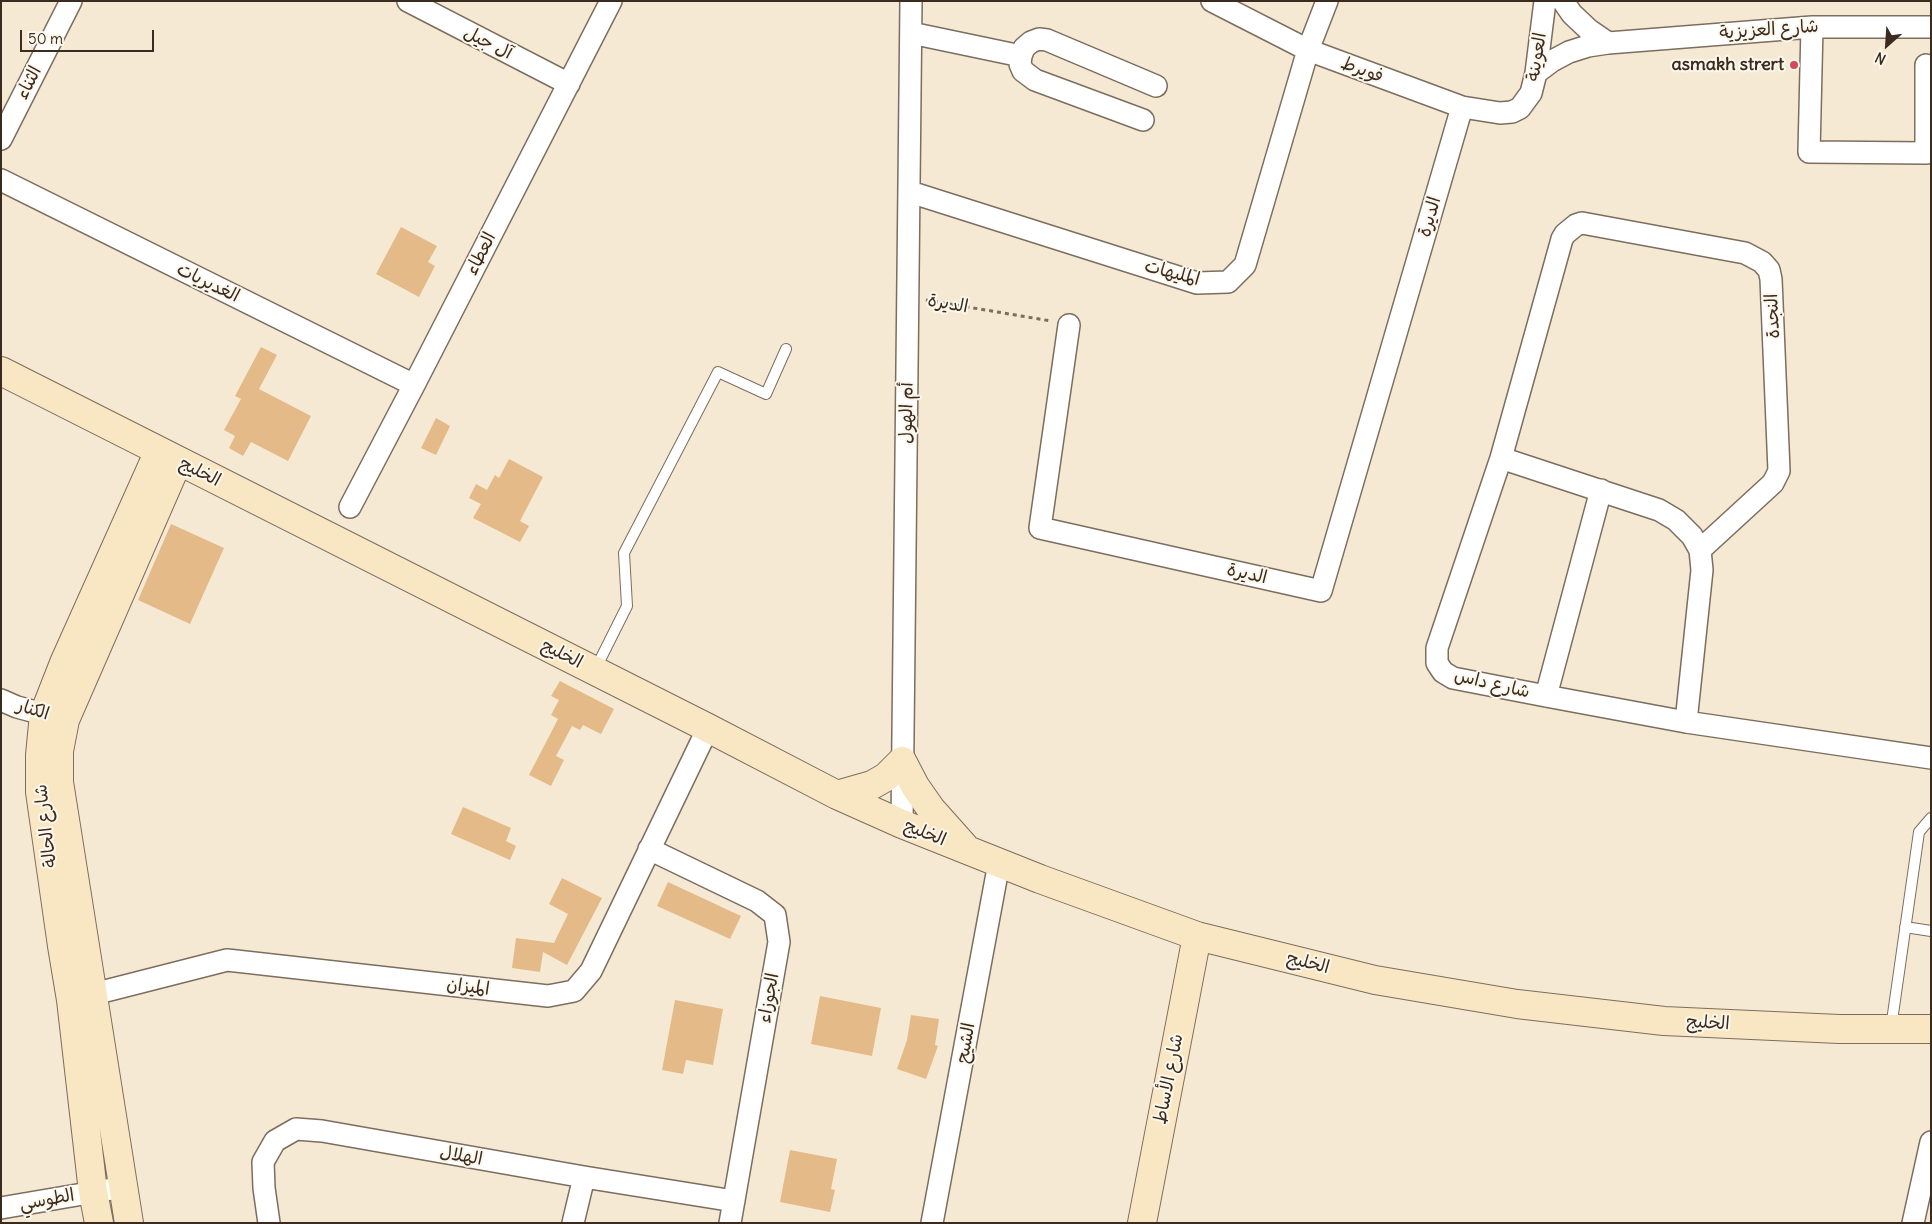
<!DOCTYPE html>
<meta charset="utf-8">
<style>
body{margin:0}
#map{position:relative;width:1932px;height:1224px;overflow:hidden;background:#f6e9d4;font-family:Delius,sans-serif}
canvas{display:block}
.frame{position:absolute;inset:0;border:2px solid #3b2a1e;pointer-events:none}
.north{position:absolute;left:1862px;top:20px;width:50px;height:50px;-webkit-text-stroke:4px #fbf7ec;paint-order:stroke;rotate:206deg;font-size:14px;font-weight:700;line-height:20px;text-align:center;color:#3b2a1e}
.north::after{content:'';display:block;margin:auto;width:18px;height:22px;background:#3b2a1e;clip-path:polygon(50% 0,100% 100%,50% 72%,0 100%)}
.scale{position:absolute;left:20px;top:30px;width:134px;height:22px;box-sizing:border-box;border:2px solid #3b2a1e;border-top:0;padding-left:6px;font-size:15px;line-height:18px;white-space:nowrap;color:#3b2a1e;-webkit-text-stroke:4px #fbf7ec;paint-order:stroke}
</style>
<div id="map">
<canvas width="1932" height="1224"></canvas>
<div class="frame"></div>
<div class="north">N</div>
<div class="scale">50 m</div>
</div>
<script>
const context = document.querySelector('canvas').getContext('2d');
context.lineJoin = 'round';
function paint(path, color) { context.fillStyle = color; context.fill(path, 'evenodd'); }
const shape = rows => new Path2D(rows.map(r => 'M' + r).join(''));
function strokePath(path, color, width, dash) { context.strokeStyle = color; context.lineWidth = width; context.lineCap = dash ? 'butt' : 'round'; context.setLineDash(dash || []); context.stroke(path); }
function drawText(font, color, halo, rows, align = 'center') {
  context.font = font + ' Delius,"Playpen Sans Arabic",sans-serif'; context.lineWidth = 4; context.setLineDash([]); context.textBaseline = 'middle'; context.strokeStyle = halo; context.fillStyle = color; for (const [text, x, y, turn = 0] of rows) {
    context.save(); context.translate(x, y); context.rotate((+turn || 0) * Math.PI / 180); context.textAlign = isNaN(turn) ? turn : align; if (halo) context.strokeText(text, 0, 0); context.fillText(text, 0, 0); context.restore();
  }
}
paint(shape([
 [401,227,437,246,428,262,435,266,419,297,376,274],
 [261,347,277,355,259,389,311,416,288,461,251,442,243,456,229,448,235,436,224,430,241,399,235,396],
 [436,418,450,426,436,455,421,448],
 [509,459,543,477,520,521,529,526,520,542,473,518,481,504,469,498,476,484,487,490,495,475,499,478],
 [171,524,224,548,190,624,138,600],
 [560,681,614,709,601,734,583,725,580,730,572,726,556,756,564,760,551,786,529,775,558,719,551,715,559,700,551,696],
 [463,807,511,828,506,841,516,846,510,860,451,834],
 [562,878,602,898,567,965,543,952,540,972,512,968,516,938,554,943,568,914,549,904],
 [668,882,741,916,730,939,657,906],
 [820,996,881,1008,872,1056,811,1044],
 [675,1000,723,1009,713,1065,686,1060,683,1074,662,1070],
 [911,1015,939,1019,935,1045,938,1046,926,1079,897,1069,907,1040],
 [790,1150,837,1159,831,1189,835,1190,830,1212,780,1202]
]), '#e4ba89');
const lane = shape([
 [595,670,627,606,624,553,718,372,766,394,786,349],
 [1905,927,1931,931],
 [1891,1028,1919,832,1931,818]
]);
const street = shape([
 [408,1,569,84],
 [1212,1,1308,50,1462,107,1500,113,1512,112,1520,108,1531,93,1536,73,1545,1],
 [1563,1,1572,14,1589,30,1608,43],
 [1812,27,1809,152,1926,153,1926,65],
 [911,33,1021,56],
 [1536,73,1552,61,1569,52,1588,46,1608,43,1812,27,1931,27],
 [1143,120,1035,80,1023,71,1020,64,1021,56,1024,48,1031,42,1039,39,1047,40,1156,86],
 [1,139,71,1],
 [1,180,414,385],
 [910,192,1197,283,1228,282,1245,265,1308,50,1327,1],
 [1069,325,1040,528,1321,591,1462,107],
 [1501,458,1659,510,1676,520,1692,536,1700,550,1702,570,1686,722],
 [350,507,414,385,611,1],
 [1700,550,1773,483,1779,471,1771,279,1769,270,1762,262,1745,253,1582,223,1576,225,1565,234,1562,239,1501,458,1437,648,1437,663,1443,672,1453,678,1546,696,1686,722,1931,758],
 [1546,696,1601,490],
 [1,700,17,707,58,718],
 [902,824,911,1],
 [649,849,757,901,775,915,779,942,730,1223],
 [78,998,227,960,548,996,574,991,591,971,708,728],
 [1,1208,124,1187],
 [269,1223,264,1188,263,1162,275,1141,296,1129,322,1131,584,1177,734,1201],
 [573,1223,584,1177],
 [932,1223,999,863],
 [1913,1223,1931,1142]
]);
const secondary = shape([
 [1,371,708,728,837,795,902,824,1040,879,1197,936,1375,980,1517,1004,1664,1021,1839,1029,1931,1029],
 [837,795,872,785,886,777,902,761,915,786,931,809,964,846],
 [99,1223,93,1192,71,1000,62,946,40,792,40,755,44,714,64,663,159,451],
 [129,1223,59,782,59,751,65,720,178,461],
 [1142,1223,1197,936]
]);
strokePath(lane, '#7c6d5e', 12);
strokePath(street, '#7c6d5e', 24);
strokePath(secondary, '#7c6d5e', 30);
strokePath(shape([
 [926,300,1051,321]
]), '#7c6d5e', 3, [4, 4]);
strokePath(lane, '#fff', 10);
strokePath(street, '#fff', 21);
strokePath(secondary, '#f9e7c3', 28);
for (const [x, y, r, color] of [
 [1794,65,5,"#d1495b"]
]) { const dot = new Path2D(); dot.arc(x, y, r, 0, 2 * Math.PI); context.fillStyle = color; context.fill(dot); strokePath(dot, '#fbf7ec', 2); }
drawText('18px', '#3b2a1e', '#fbf7ec', [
 ["شارع العزيزية",1769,30,-4],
 ["آل جيل",488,43,27],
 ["العوينة",1537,57,-81],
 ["فويرط",1362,70,20],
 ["الثناء",29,83,-63],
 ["الديرة",1430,217,-74],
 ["العطاء",481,254,-63],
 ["المليهات",1172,273,15],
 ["الغديريات",208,283,26],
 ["الديرة",948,304,10],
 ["النجدة",1773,316,-93],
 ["أم الهول",907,413,-89],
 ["الخليج",200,472,27],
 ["الديرة",1247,574,13],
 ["الخليج",562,654,27],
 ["شارع داس",1492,684,13],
 ["الكنار",33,710,17],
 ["شارع الحالة",46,826,-97],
 ["الخليج",925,833,22],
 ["الخليج",1308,963,14],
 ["الميزان",468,987,7],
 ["الجوزاء",769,998,-80],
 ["الخليج",1708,1023,3],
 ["الشيح",966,1043,-80],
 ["شارع الأساط",1169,1079,-79],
 ["الهلال",461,1156,10],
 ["الطوسي",47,1200,-10]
]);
drawText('bold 18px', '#3b2a1e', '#fbf7ec', [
 ["asmakh strert",1784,65]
], 'right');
</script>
